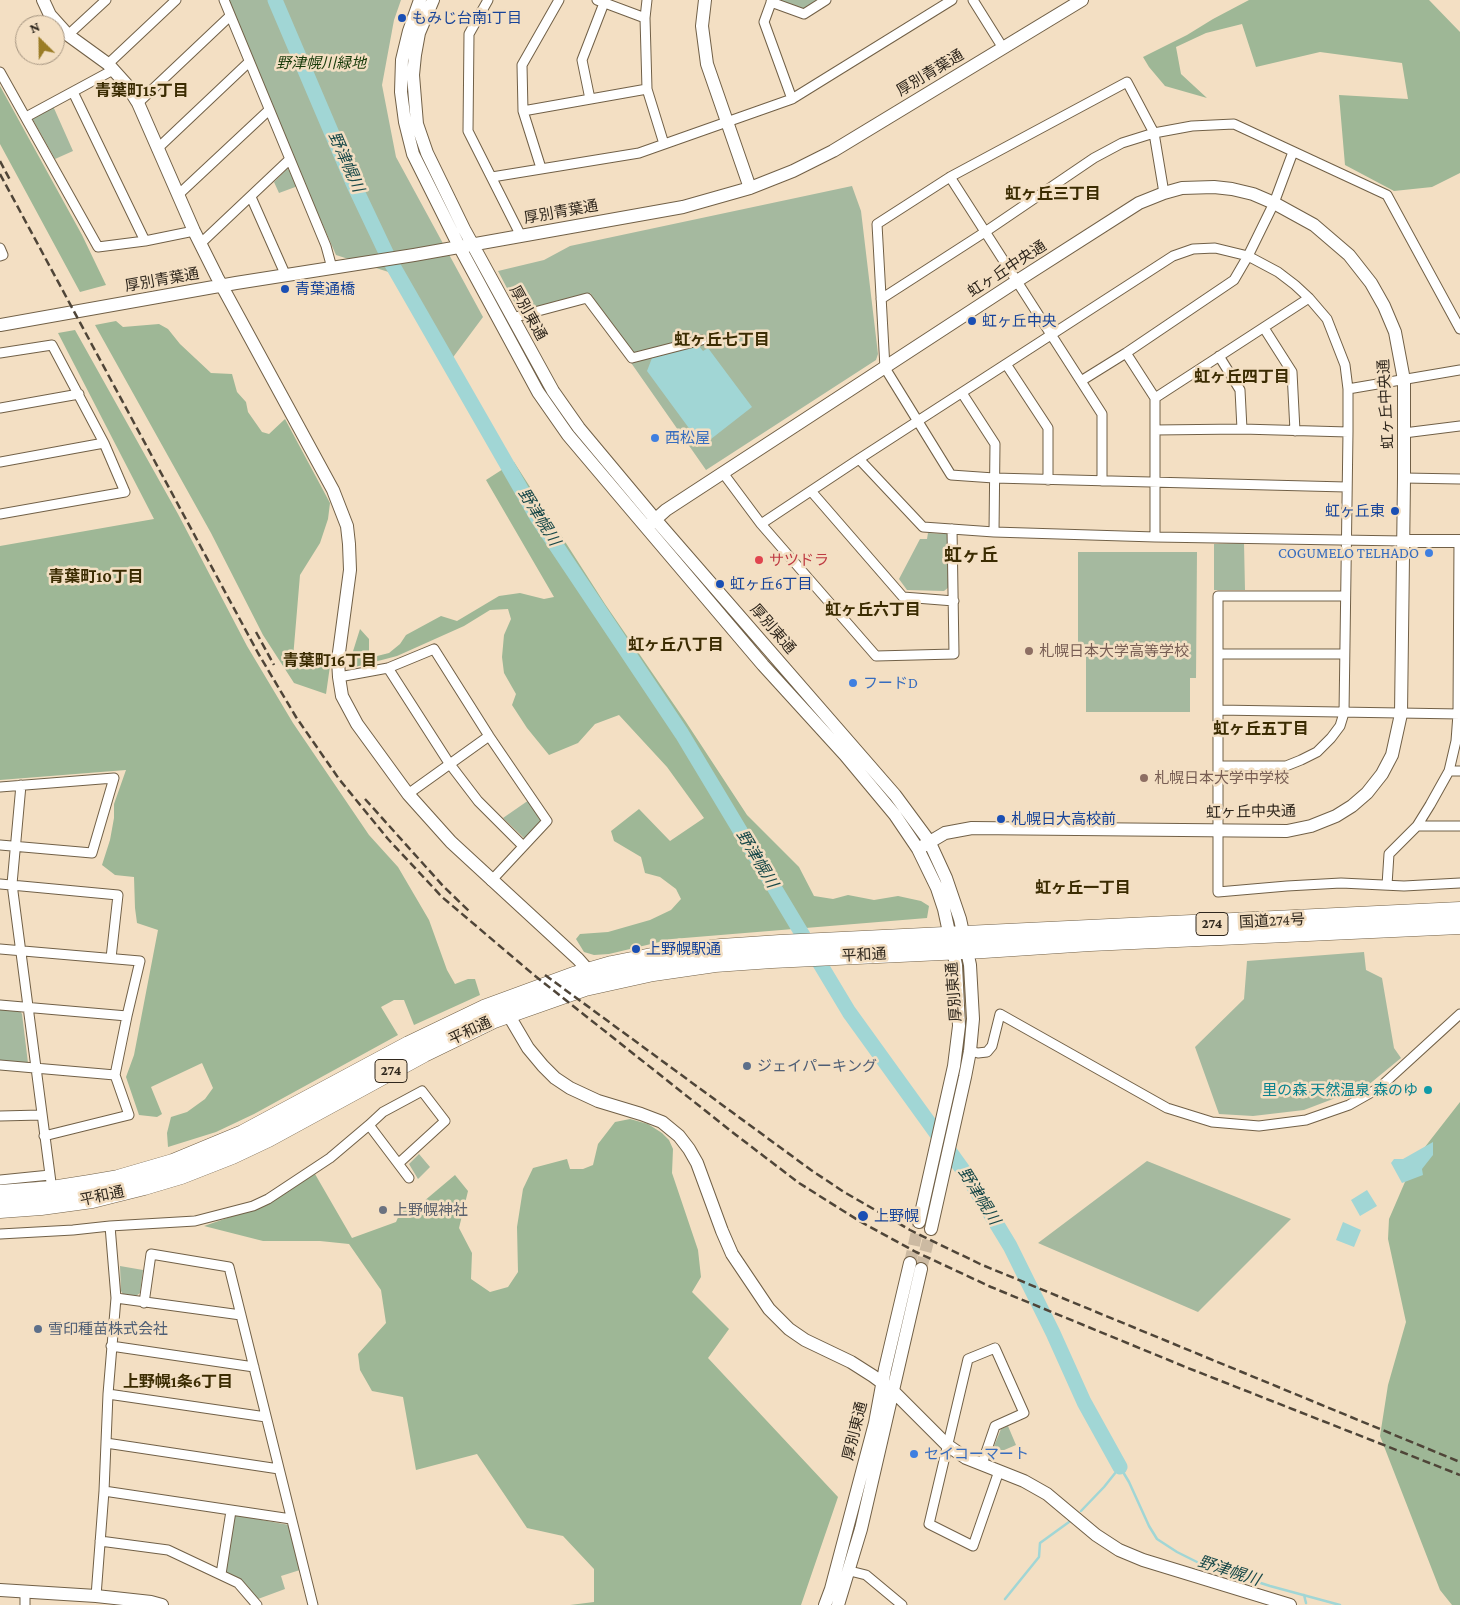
<!DOCTYPE html>
<meta charset="utf-8">
<style>
body{margin:0}
#map{position:relative;width:1460px;height:1605px;overflow:hidden;background:#f3dfc3;font-family:"Crimson Pro",serif}
canvas{display:block}
.north{position:absolute;left:15px;top:15px;width:50px;height:50px;box-sizing:border-box;background:#f3dfc3;border:1px solid #a59581;border-radius:50%;rotate:337deg;font-size:14px;font-weight:700;line-height:20px;text-align:center;color:#2f271d}
.north::after{content:'';display:block;margin:auto;width:18px;height:22px;background:#9a7c25;clip-path:polygon(50% 0,100% 100%,50% 72%,0 100%)}
</style>
<div id="map">
<canvas width="1460" height="1605"></canvas>
<div class="north">N</div>
</div>
<script>
const context = document.querySelector('canvas').getContext('2d');
context.lineJoin = 'round';
function paint(path, color) { context.fillStyle = color; context.fill(path, 'evenodd'); }
const shape = rows => new Path2D(rows.map(r => 'M' + r).join(''));
function strokePath(path, color, width, dash) { context.strokeStyle = color; context.lineWidth = width; context.lineCap = dash ? 'butt' : 'round'; context.setLineDash(dash || []); context.stroke(path); }
function drawText(font, color, halo, rows, align = 'center') {
  context.font = font + ' "Crimson Pro","Noto Sans JP",serif'; context.lineWidth = 5; context.setLineDash([]); context.textBaseline = 'middle'; context.strokeStyle = halo; context.fillStyle = color; for (const [text, x, y, turn = 0] of rows) {
    context.save(); context.translate(x, y); context.rotate((+turn || 0) * Math.PI / 180); context.textAlign = isNaN(turn) ? turn : align; if (halo) context.strokeText(text, 0, 0); context.fillText(text, 0, 0); context.restore();
  }
}
paint(shape([
 [228,0,401,0,394,20,382,85,396,157,483,317,451,360,407,278,336,255,283,134],
 [772,0,826,0,804,14],
 [53,106,73,151,55,159,32,118],
 [287,169,291,170,298,186,279,193,274,182],
 [852,186,861,211,878,354,876,360,706,470,620,347,624,343,590,293,519,311,498,271,544,260,570,246],
 [928,533,948,534,949,587,944,591,907,590,899,579,920,539,927,539],
 [1244,543,1245,590,1214,590,1214,544],
 [1078,552,1197,552,1196,678,1190,678,1190,712,1086,712,1086,647,1078,647],
 [529,800,542,821,525,839,503,818],
 [1364,952,1366,970,1382,978,1394,1048,1401,1058,1367,1086,1304,1110,1253,1116,1219,1114,1195,1047,1244,999,1247,961],
 [0,1009,20,1011,22,1014,28,1063,0,1061],
 [419,1154,430,1167,418,1179,409,1164],
 [1147,1161,1291,1219,1198,1312,1038,1243],
 [120,1266,143,1270,140,1293,136,1296,124,1296,121,1291],
 [1008,1426,1016,1445,990,1456,1001,1429],
 [235,1515,289,1525,300,1570,281,1576,285,1589,258,1599,241,1581,226,1573]
]), '#a5b99f');
paint(shape([
 [1249,0,1429,0,1460,32,1460,173,1432,187,1394,191,1345,165,1339,95,1408,99,1402,63,1320,52,1256,67,1242,24,1206,33,1176,47,1181,74,1207,98,1165,86,1149,67,1143,57,1187,35,1213,19],
 [0,86,82,235,106,285,80,292,0,144],
 [116,321,123,327,159,324,168,329,180,344,211,373,232,374,237,392,246,402,248,412,262,432,269,434,285,419,330,503,328,519,320,543,300,575,293,658,304,665,330,666,326,694,294,683,263,635,211,533,95,325],
 [75,330,178,514,247,646,293,723,369,835,398,867,429,920,447,970,455,984,468,979,475,979,480,995,414,1025,404,1000,394,1000,381,1007,398,1035,254,1114,216,1132,168,1147,167,1133,171,1117,187,1112,205,1099,213,1088,202,1063,151,1087,162,1114,157,1117,139,1115,126,1077,134,1055,158,930,137,923,135,908,134,877,115,875,102,865,110,840,114,818,114,804,126,770,0,780,0,546,154,519,58,333],
 [514,462,605,604,686,722,747,815,799,867,814,896,833,899,848,895,874,900,898,896,921,901,929,906,927,918,672,939,609,954,594,955,584,952,576,939,580,934,608,932,650,920,671,910,681,899,676,889,660,877,645,873,641,857,614,841,611,831,639,809,670,841,704,818,667,767,619,715,595,724,578,743,549,755,527,728,512,705,516,694,504,673,502,657,504,635,511,619,508,609,490,610,464,626,397,656,355,667,349,664,360,629,369,639,369,651,377,656,389,653,400,644,406,635,441,616,457,621,499,596,520,593,544,599,554,597,486,480],
 [1460,1102,1460,1605,1452,1605,1440,1590,1380,1436,1388,1385,1406,1322,1388,1239,1389,1219,1414,1161],
 [630,1119,648,1124,662,1133,669,1140,673,1149,672,1173,698,1250,701,1277,692,1292,729,1329,708,1358,838,1497,801,1605,570,1605,594,1602,594,1569,563,1536,527,1528,477,1454,416,1470,403,1397,372,1391,360,1370,358,1354,386,1323,381,1290,349,1244,320,1241,263,1241,204,1226,265,1205,315,1174,352,1238,396,1222,401,1211,417,1207,455,1175,468,1191,459,1228,472,1253,471,1279,490,1292,508,1287,518,1272,517,1227,523,1189,533,1168,567,1159,570,1169,583,1169,593,1165,598,1144,615,1122]
]), '#9eb796');
paint(shape([
 [698,345,703,351,708,348,752,407,702,446,647,371,652,358],
 [1433,1142,1433,1155,1422,1169,1423,1175,1402,1183,1391,1163,1394,1159,1403,1159],
 [1367,1190,1377,1206,1360,1216,1351,1200],
 [1343,1222,1361,1230,1354,1247,1336,1240]
]), '#a1d6d5');
strokePath(shape([
 [1081,1511,1104,1487,1120,1467,1129,1482,1149,1526,1157,1539,1177,1552,1199,1563,1270,1586,1340,1605],
 [1304,1595,1306,1603],
 [1005,1599,1039,1557,1040,1543,1069,1522]
]), '#a1d6d5', 2.5);
strokePath(shape([
 [275,0,353,183,389,259,537,517,682,734,849,1012,968,1177,1010,1246,1053,1333,1084,1402,1120,1467]
]), '#a1d6d5', 15);
strokePath(shape([
 [910,1263,919,1222],
 [921,1269,931,1229]
]), '#ccbaa2', 12, [12, 6]);
const street = shape([
 [224,0,326,246,332,268],
 [488,0,469,34,468,131,521,236],
 [597,0,645,18],
 [647,0,645,18,647,89,664,144],
 [772,0,764,22,792,99],
 [973,0,1003,48],
 [771,2,804,14,826,0],
 [68,35,106,0],
 [108,64,176,0],
 [0,72,98,247,145,241,194,231],
 [73,92,145,241],
 [590,99,582,60,604,3],
 [138,103,230,16],
 [523,111,647,89],
 [26,117,113,70],
 [157,149,249,62],
 [541,168,523,111,522,65,559,0],
 [492,177,639,153,792,99,952,0],
 [950,177,1102,414,1102,481],
 [1164,193,1154,133,1127,82,950,177,877,224,885,368,951,475,994,478,1346,487],
 [178,195,269,110],
 [251,197,286,276],
 [200,244,290,159],
 [0,248,3,255,0,256],
 [881,299,985,232,1094,158,1122,143,1154,133,1192,126,1234,124,1387,195,1460,329],
 [512,318,587,298,632,358,702,340],
 [1264,328,1292,372,1295,431],
 [0,353,52,345,104,443,125,492,0,514],
 [1126,353,1155,398,1155,537],
 [1219,356,1240,390,1242,429],
 [1006,364,1048,428,1048,480],
 [1081,381,1126,353,1234,280,1248,256,1274,203,1293,152],
 [1348,389,1460,370],
 [962,393,995,444,994,532],
 [1155,398,1309,298],
 [0,408,79,394],
 [1155,430,1242,429,1348,432],
 [1404,433,1460,426],
 [859,459,923,527,994,532,1155,537,1403,541],
 [0,462,104,443],
 [723,473,761,524,876,656,954,654,952,529],
 [1404,478,1460,479],
 [811,491,903,597,954,601],
 [761,524,859,459,1173,256,1193,249,1215,248,1248,256,1278,272,1295,285,1309,298,1327,319,1345,365,1348,389,1348,432,1344,713,1340,726,1331,738,1317,752,1301,760,1286,766,1218,766],
 [1344,596,1218,596,1218,892,1287,886,1341,883,1404,886,1460,883],
 [1218,654,1344,654],
 [388,668,449,763,478,801,523,846],
 [339,677,388,668,434,649,489,736,547,821,491,881],
 [1218,710,1460,714],
 [1449,771,1460,771],
 [21,785,12,884,52,1190],
 [0,787,114,778,92,853,0,845],
 [408,794,489,736],
 [1417,826,1460,826],
 [0,884,118,895,111,958],
 [1387,885,1389,854,1417,826,1430,805,1449,771,1456,741,1458,714,1459,541],
 [0,949,140,961,127,1016,115,1075,129,1115,44,1136],
 [0,1005,127,1016],
 [970,1051,978,1053,987,1052,992,1046,1000,1014,1167,1108,1212,1122,1259,1126,1306,1120,1349,1105,1379,1088,1460,1014],
 [0,1065,115,1075],
 [0,1116,41,1115],
 [369,1125,409,1178],
 [0,1180,50,1175],
 [110,1226,195,1221,253,1206,268,1199,330,1158,369,1125,383,1112,422,1091,445,1121,399,1163],
 [0,1234,73,1230,110,1226,116,1298,108,1394,104,1491,96,1596],
 [116,1298,241,1315],
 [144,1303,151,1254,229,1267,313,1605],
 [111,1346,254,1367],
 [108,1394,266,1417],
 [106,1443,279,1469],
 [982,1464,995,1426,1024,1413,995,1348,968,1359,929,1524,973,1546,999,1471],
 [104,1491,291,1519],
 [100,1541,168,1550,238,1583,257,1605],
 [850,1571,866,1575,902,1605],
 [221,1574,231,1511],
 [25,1605,25,1592]
]);
const secondary = shape([
 [43,0,50,15,68,35,108,64,126,84,138,103,194,231,217,277,333,490,347,526,349,544,350,570,338,660,339,677,342,696,357,724,408,794,451,842,578,959,593,976],
 [420,0,409,31,402,60,401,92,405,122,413,154,459,246,538,392,568,435,634,513,763,665,845,755,895,815,918,849,937,888,944,909,956,965,959,1026,954,1066,919,1222],
 [433,0,419,33,415,55,413,75,417,124,427,153,464,229,553,391,579,428,655,519,895,795,929,841,946,878,960,919,970,965,973,1019,970,1051,965,1077,931,1229],
 [705,0,702,26,707,64,750,188],
 [0,325,236,283,414,255,683,207,750,188,793,171,833,151,1082,0],
 [647,527,666,510,1017,281,1139,203,1164,193,1182,188,1214,187,1232,189,1253,194,1274,203,1314,225,1349,255,1371,283,1384,306,1395,332,1404,380,1404,478,1401,714,1392,755,1382,774,1367,793,1352,806,1336,816,1311,826,1287,831,972,828,945,833,918,849],
 [1403,541,1460,541],
 [505,1009,528,1048,543,1066,555,1078,570,1088,598,1101,641,1114,662,1122,679,1136,689,1149,697,1163,722,1231,732,1254,769,1309,789,1329,805,1340,851,1362,873,1376,892,1390,947,1445,966,1458,1024,1481,1047,1494,1096,1535,1119,1550,1143,1560,1290,1605],
 [0,1590,96,1596,151,1602,162,1605],
 [825,1605,831,1589,875,1423,885,1369,910,1263],
 [838,1605,861,1529,921,1269]
]);
const highway = shape([
 [0,1194,52,1190,90,1184,118,1179,173,1163,243,1134,409,1045,484,1009,574,976,612,965,652,957,721,948,780,944,1460,911],
 [0,1209,41,1206,92,1199,144,1186,181,1175,232,1155,268,1138,424,1053,494,1019,585,987,653,972,715,963,772,959,984,949,1090,942,1460,925]
]);
strokePath(street, '#716047', 11);
strokePath(secondary, '#716047', 14);
strokePath(highway, '#716047', 19);
strokePath(street, '#fff', 9);
strokePath(secondary, '#fff', 12);
strokePath(highway, '#fff', 18);
strokePath(shape([
 [0,161,10,180],
 [0,174,258,653,296,717,339,779,388,839,442,897,534,975,736,1135,799,1183,861,1222,916,1252,991,1287,1188,1368,1460,1475],
 [256,632,274,665],
 [365,799,444,887,469,911],
 [545,975,811,1170,844,1192,910,1230,980,1264,1460,1462]
]), '#4f4538', 2.5, [8, 4]);
for (const [x, y, r, color] of [
 [402,18,5,"#1a4fb4"],
 [285,289,5,"#1a4fb4"],
 [972,321,5,"#1a4fb4"],
 [655,438,5,"#3f7fe0"],
 [1395,511,5,"#1a4fb4"],
 [1429,553,5,"#3f7fe0"],
 [759,560,5,"#e0444e"],
 [720,584,5,"#1a4fb4"],
 [1029,651,5,"#8d6e63"],
 [853,683,5,"#3f7fe0"],
 [1144,778,5,"#8d6e63"],
 [1001,819,5,"#1a4fb4"],
 [636,949,5,"#1a4fb4"],
 [747,1066,5,"#5c6f8a"],
 [1428,1090,5,"#0f9aa8"],
 [383,1210,5,"#6b7280"],
 [863,1216,6,"#1a4fb4"],
 [38,1329,5,"#5c6f8a"],
 [914,1454,5,"#3f7fe0"]
]) { const dot = new Path2D(); dot.arc(x, y, r, 0, 2 * Math.PI); context.fillStyle = color; context.fill(dot); strokePath(dot, '#f3dfc3', 2); }
for (const [x, y, w] of [
 [1212,924,32],
 [391,1071,32]
]) { const box = new Path2D(); box.roundRect(x - w / 2, y - 11.5, w, 23, 4); context.fillStyle = '#f3dfc3'; context.fill(box); strokePath(box, '#2f271d', 1); }
drawText('bold 14px', '#2f271d', null, [
 ["274",1212,924],
 ["274",391,1071]
]);
drawText('15px', '#164399', '#f3dfc3', [
 ["もみじ台南1丁目",412,18],
 ["青葉通橋",295,289],
 ["虹ヶ丘中央",982,321],
 ["虹ヶ丘東",1385,511,"right"],
 ["虹ヶ丘6丁目",730,584],
 ["札幌日大高校前",1011,819],
 ["上野幌駅通",646,949],
 ["上野幌",874,1216]
], 'left');
drawText('italic 15px', '#163908', '#f3dfc3', [
 ["野津幌川緑地",321,63]
]);
drawText('15px', '#2f271d', '#f3dfc3', [
 ["厚別青葉通",930,73,-31],
 ["厚別青葉通",561,212,-10],
 ["虹ヶ丘中央通",1007,269,-33],
 ["厚別青葉通",162,280,-10],
 ["厚別東通",528,313,61],
 ["虹ヶ丘中央通",1386,404,-93],
 ["厚別東通",773,629,49],
 ["虹ヶ丘中央通",1251,812,-1],
 ["国道274号",1272,921,-3],
 ["平和通",864,955,-3],
 ["厚別東通",954,992,-94],
 ["平和通",470,1031,-25],
 ["平和通",102,1196,-12],
 ["厚別東通",855,1431,-76]
]);
drawText('15px', '#366cbe', '#f3dfc3', [
 ["西松屋",665,438],
 ["COGUMELO TELHADO",1419,553,"right"],
 ["フードD",863,683],
 ["セイコーマート",924,1454]
], 'left');
drawText('15px', '#be3a42', '#f3dfc3', [
 ["サツドラ",769,560]
], 'left');
drawText('15px', '#785e54', '#f3dfc3', [
 ["札幌日本大学高等学校",1039,651],
 ["札幌日本大学中学校",1154,778]
], 'left');
drawText('15px', '#4e5e75', '#f3dfc3', [
 ["ジェイパーキング",757,1066],
 ["雪印種苗株式会社",48,1329]
], 'left');
drawText('15px', '#0d838f', '#f3dfc3', [
 ["里の森 天然温泉 森のゆ",1418,1090]
], 'right');
drawText('15px', '#5b616d', '#f3dfc3', [
 ["上野幌神社",393,1210]
], 'left');
drawText('bold 16px', '#3b2c02', '#f3dfc3', [
 ["青葉町15丁目",142,91],
 ["虹ヶ丘三丁目",1053,194],
 ["虹ヶ丘七丁目",722,340],
 ["虹ヶ丘四丁目",1242,377],
 ["青葉町10丁目",96,577],
 ["虹ヶ丘六丁目",873,610],
 ["虹ヶ丘八丁目",676,645],
 ["青葉町16丁目",330,661],
 ["虹ヶ丘五丁目",1261,729],
 ["虹ヶ丘一丁目",1083,888],
 ["上野幌1条6丁目",178,1382]
]);
drawText('italic 16px', '#194949', '#f3dfc3', [
 ["野津幌川",346,162,66],
 ["野津幌川",539,517,58],
 ["野津幌川",757,859,59],
 ["野津幌川",979,1196,58],
 ["野津幌川",1229,1571,18]
]);
drawText('bold 18px', '#3b2c02', '#f3dfc3', [
 ["虹ヶ丘",971,555]
]);
</script>
